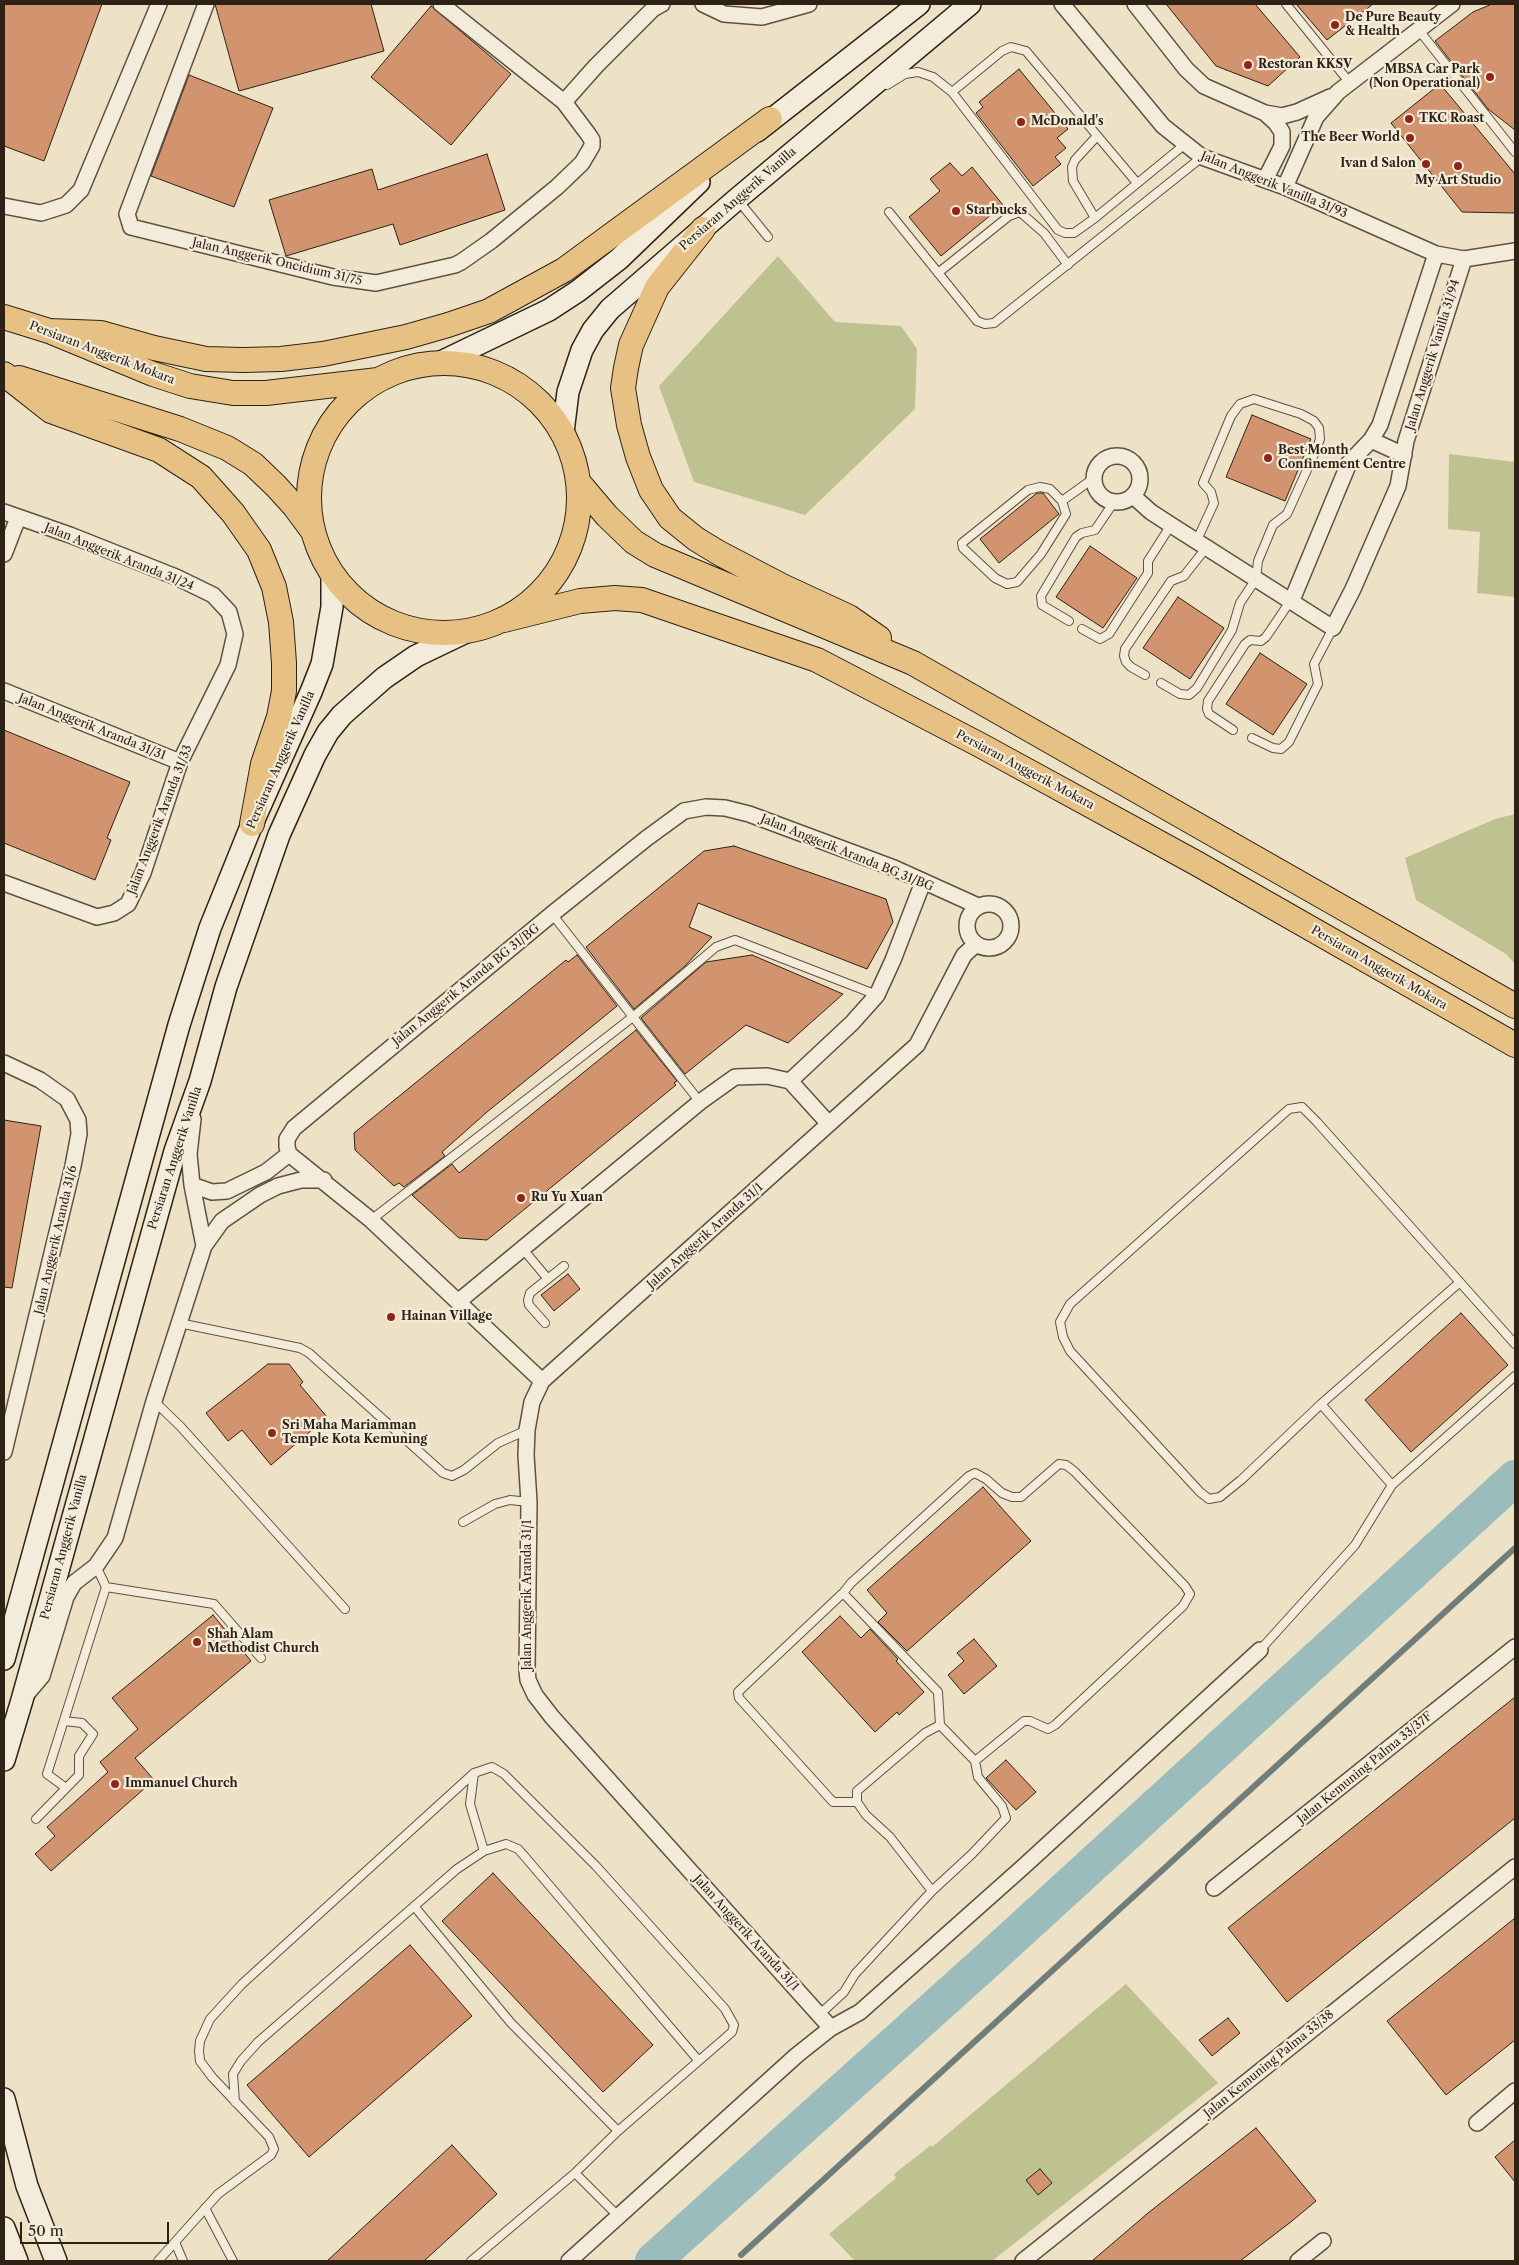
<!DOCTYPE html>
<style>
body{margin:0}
#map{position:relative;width:1519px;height:2265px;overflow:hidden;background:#eee2c6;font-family:"Libre Caslon Text",serif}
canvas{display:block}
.frame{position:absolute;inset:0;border:5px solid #2e2116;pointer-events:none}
.scale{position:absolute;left:20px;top:2222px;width:149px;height:22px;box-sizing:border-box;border:2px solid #2e2116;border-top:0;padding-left:6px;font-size:15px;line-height:18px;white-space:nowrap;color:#2e2116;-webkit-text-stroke:4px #f4ecda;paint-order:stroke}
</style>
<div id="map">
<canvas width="1519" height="2265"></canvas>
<div class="frame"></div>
<div class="scale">50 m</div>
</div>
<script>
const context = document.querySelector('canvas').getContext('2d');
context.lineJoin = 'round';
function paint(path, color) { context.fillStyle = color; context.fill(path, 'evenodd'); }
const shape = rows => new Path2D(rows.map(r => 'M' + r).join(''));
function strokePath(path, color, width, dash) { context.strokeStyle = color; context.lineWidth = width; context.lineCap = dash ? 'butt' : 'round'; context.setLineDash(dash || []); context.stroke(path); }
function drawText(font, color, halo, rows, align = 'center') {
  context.font = font + ' "Libre Caslon Text",serif'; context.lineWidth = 4.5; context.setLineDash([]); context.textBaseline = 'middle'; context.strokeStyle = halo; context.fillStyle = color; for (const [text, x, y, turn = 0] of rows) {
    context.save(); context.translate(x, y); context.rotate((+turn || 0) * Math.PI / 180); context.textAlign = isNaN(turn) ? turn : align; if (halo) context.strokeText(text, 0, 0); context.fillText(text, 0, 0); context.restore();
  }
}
paint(shape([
 [778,256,835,322,901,326,917,349,915,409,805,515,694,482,659,386],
 [1449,454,1515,462,1515,597,1477,593,1480,532,1448,529],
 [1515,814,1515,964,1506,954,1416,900,1405,858,1495,819],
 [1126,1984,1218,2083,992,2261,855,2261,829,2234,896,2178,894,2174,931,2145,932,2147]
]), '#bec291');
strokePath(shape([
 [741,2255,1515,1548]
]), '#6f7e7a', 6);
strokePath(shape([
 [653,2261,989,1959,1515,1478]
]), '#9bbcbc', 36);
const building = shape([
 [4,4,102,4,44,161,4,146,4,4],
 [215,4,371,4,384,51,239,91,215,4],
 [1166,4,1255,4,1300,57,1268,86,1216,66,1166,4],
 [1296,4,1373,4,1327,40,1296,4],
 [1492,4,1515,4,1515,130,1488,109,1435,41,1473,12,1492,4],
 [431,6,511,74,451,145,371,77,431,6],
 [1019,69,1068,129,1057,138,1066,148,1055,157,1061,164,1033,186,976,113,983,107,979,102,1019,69],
 [189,75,273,108,234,207,151,176,189,75],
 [1440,84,1515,174,1515,213,1462,212,1391,123,1440,84],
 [487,154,505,210,400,245,393,224,286,256,269,200,372,169,378,190,487,154],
 [950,163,962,176,972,167,1003,205,941,256,909,217,940,191,930,179,950,163],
 [1252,415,1311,439,1285,501,1226,477,1252,415],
 [1037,493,1043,493,1059,514,999,563,980,539,1037,493],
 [1090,546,1137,578,1103,628,1056,597,1090,546],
 [1178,597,1224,628,1190,679,1143,648,1178,597],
 [1260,653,1307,684,1273,735,1226,704,1260,653],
 [4,730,130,782,107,838,111,840,95,880,4,843,4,730],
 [734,846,886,899,893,922,867,969,698,903,689,927,712,937,685,966,634,1009,586,947,704,851,734,846],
 [577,955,617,1006,487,1112,442,1152,445,1156,404,1187,399,1183,394,1186,355,1150,354,1133,566,960,568,962,577,955],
 [752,955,843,994,788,1043,746,1025,685,1074,641,1018,706,962,752,955],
 [636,1030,677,1081,674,1083,676,1085,487,1240,459,1238,412,1195,452,1164,459,1173,636,1030],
 [4,1120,41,1126,12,1288,4,1287,4,1120],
 [568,1274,580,1289,554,1311,541,1295,568,1274],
 [1461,1313,1508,1365,1411,1452,1365,1400,1461,1313],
 [268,1364,289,1364,303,1382,300,1385,327,1417,271,1465,242,1430,228,1441,206,1413,268,1364],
 [983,1487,1031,1541,907,1651,878,1622,887,1613,867,1590,983,1487],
 [213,1615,251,1661,135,1758,154,1780,51,1871,35,1854,55,1836,47,1827,108,1772,100,1762,138,1729,112,1698,213,1615],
 [840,1616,861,1638,870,1629,898,1659,896,1661,924,1692,899,1715,897,1712,875,1732,802,1652,840,1616],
 [974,1639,997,1666,964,1694,948,1675,964,1661,957,1653,974,1639],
 [1515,1697,1515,1818,1287,2002,1228,1928,1515,1697],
 [1006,1760,1036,1792,1016,1810,986,1778,1006,1760],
 [493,1873,653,2045,603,2092,442,1921,493,1873],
 [1515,1918,1515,2040,1446,2095,1387,2021,1515,1918],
 [410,1945,472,2016,309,2157,247,2085,410,1945],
 [1228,2018,1240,2033,1212,2056,1199,2040,1228,2018],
 [1256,2128,1316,2201,1292,2221,1240,2261,1092,2261,1148,2213,1256,2128],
 [1515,2140,1515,2182,1495,2157,1515,2140],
 [452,2145,497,2194,424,2261,327,2261,452,2145],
 [1040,2169,1052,2183,1038,2195,1026,2180,1040,2169]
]);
paint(building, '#d2946f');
strokePath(building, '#2e2116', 1);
const lane = shape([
 [1286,4,1350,83],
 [1418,29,1515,152],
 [887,85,905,74,918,72,933,77,952,92,1058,230,1065,233,1074,233,1095,218,1184,145],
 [952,92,1002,51,1011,47,1026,51,1137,183],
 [737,199,768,237],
 [889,212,977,321,985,324,994,323,1202,157],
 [1095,218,1073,181,1072,167,1075,160,1097,136],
 [938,273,1009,216,1020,212,1044,233,1068,265],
 [1062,501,1066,514,1041,554,1017,582,1007,584,995,578,963,548,962,543,1028,490,1040,487,1050,489,1062,501,1094,478],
 [1069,621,1042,605,1041,596,1076,537,1082,533,1095,530,1114,502],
 [1082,629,1100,639,1109,634,1148,573,1148,561,1171,525],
 [1145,675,1131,667,1126,662,1124,656,1125,649,1171,581,1184,576,1206,548],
 [1161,683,1180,694,1189,695,1197,688,1232,630,1240,603,1256,579,1258,561,1273,525,1287,514,1316,450,1320,439,1319,428,1314,421,1301,414,1254,399,1240,404,1231,416,1203,483,1211,492,1214,503,1197,540],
 [1233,730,1209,714,1207,709,1208,701,1245,644,1250,640,1261,641,1266,637,1291,600],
 [1252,738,1273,748,1281,749,1289,742,1318,684,1314,664,1333,628],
 [552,914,700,1102],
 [371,1220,634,1016,716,947,735,940,877,995],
 [522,1248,548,1279],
 [1460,1282,1321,1404,1241,1480,1220,1497,1209,1499,1200,1492,1070,1351,1063,1337,1060,1322,1070,1304,1289,1109,1302,1107,1317,1122,1515,1344],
 [179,1323,300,1348,309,1353,443,1473,452,1476,464,1470,498,1443,527,1430],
 [545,1323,529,1305,528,1300,530,1293,564,1266],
 [154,1401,180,1426,345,1609],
 [1321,1404,1392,1485],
 [463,1522,495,1504,510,1500,529,1502],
 [106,1587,214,1604,261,1658],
 [843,1593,851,1583,969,1476,975,1473,986,1479,1002,1493,1012,1497,1021,1497,1059,1464,1066,1465,1074,1471,1185,1586,1190,1594,1183,1606,1055,1725,1048,1729,1030,1721,1024,1721,975,1761],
 [1260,1650,1355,1545,1392,1485,1515,1376],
 [474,1773,470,1804,484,1851],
 [66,1788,47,1774,106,1587,96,1566],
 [36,1819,79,1775,79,1756,93,1734,82,1723,64,1721],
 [932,1891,890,1837,866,1815,857,1802,857,1791,925,1733,940,1725],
 [414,1906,511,2023,618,2131],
 [820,2014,844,1992,855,1974,932,1891,972,1854,1006,1818,1002,1806,978,1777,975,1761,940,1725,938,1692,843,1593,738,1692,739,1698,833,1802,857,1802],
 [235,2102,233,2074,241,2061,258,2042,457,1869,484,1851,506,1844,518,1849,526,1858,698,2060],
 [575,2173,619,2217],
 [205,2208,233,2261],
 [175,2242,183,2261],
 [158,2261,218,2194,271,2155,274,2149,269,2137,212,2077,200,2061,199,2051,200,2041,210,2019,242,1984,474,1773,492,1767,504,1774,596,1866,725,2009,734,2025,732,2032,618,2131,575,2173,471,2261]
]);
const street = shape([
 [206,4,127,214,131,227,333,277,376,283,455,265,461,262,491,241,557,187,582,163,592,146,592,140,588,134,564,102,441,4],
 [703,4,724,14,762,17,809,4],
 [1062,4,1163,126,1202,157,1285,187,1436,254,1464,259,1515,251],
 [1135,4,1186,69,1204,86,1265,113,1282,116,1297,112,1330,97],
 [564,102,596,66,653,9,662,4],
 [1265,113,1276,123,1282,132,1282,146,1265,180],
 [1285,187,1316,117,1338,92,1452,4],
 [4,206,41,213,66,205,81,190,159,4],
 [1371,440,1404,455],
 '1094 479a23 23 0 1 1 46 0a23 23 0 1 1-46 0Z',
 [1133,496,1151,512,1171,525,1333,628,1353,589,1398,486,1406,441,1464,259],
 [4,512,70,535,176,577,213,595,229,612,235,634,228,665,180,762,143,873,128,904,114,913,97,917,4,883],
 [4,554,18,518],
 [1292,600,1349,463,1371,440,1380,425,1436,254],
 [4,691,180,762],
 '967 926a22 22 0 1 1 44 0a22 22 0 1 1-44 0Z',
 [4,1063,40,1080,67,1099,78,1120,79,1134,73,1166,4,1452],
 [790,1081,829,1124],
 [192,1185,212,1192,227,1191,266,1172,289,1154],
 [204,1246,222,1221,260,1195,278,1186,301,1180,324,1180],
 [459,1301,700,1102,735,1077,767,1076,790,1081,852,1023,877,995,893,960,923,882],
 [542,1381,371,1220,289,1154,287,1147,287,1139,294,1128,552,914,647,838,684,811,706,807,725,808,749,814,894,868,978,906],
 [26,1695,42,1676,66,1597,74,1583,96,1566,115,1538,154,1401,204,1246,192,1185,189,1154,193,1119],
 [1214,1888,1515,1647],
 [831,2028,860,2012,1023,1867,1260,1650],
 [1477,2123,1515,2091],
 [569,2261,797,2055,831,2028,552,1717,535,1695,528,1680,527,1670,529,1502,526,1455,527,1430,532,1402,542,1381,917,1045,964,955,976,944],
 [1023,2261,1515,1867],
 [1298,2261,1323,2241]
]);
const secondary = shape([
 [757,131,919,4],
 [439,363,549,310,578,291,619,259,699,182],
 [563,432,568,392,582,350,593,330,610,309,737,199,970,4],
 [4,1659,179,1025,210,928,252,824,311,692,322,664,332,607,332,577],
 [4,1760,22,1700,175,1151,200,1081,226,987,279,835,315,755,328,732,342,715,384,678,416,656,466,632],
 [4,2099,27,2186,56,2261],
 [4,2228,17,2261]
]);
const primary = shape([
 [703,229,657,287,631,345,626,368,623,388,629,425,638,457,651,490,670,518,696,539,719,553,782,586,849,617,879,638],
 [4,317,49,331,153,374,190,386,233,393,266,393,378,380],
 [49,331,101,333,154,348,206,359,243,360,281,359,323,354,406,337,448,325,489,311,564,270,770,119],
 '309 498a135 135 0 1 1 270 0a135 135 0 1 1-270 0Z',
 [4,374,51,411,159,450,201,477,233,513,259,550,274,587,281,622,284,663,284,691,279,717,263,764,252,824],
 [19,378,180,429,227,448,253,464,276,486,295,507,312,530],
 [579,483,607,516,634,542,655,555,913,663,1515,1006],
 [504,620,580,601,615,598,642,600,817,660,980,745,1196,863,1515,1045]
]);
strokePath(lane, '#5e5142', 10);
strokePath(street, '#5e5142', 18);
strokePath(secondary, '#2e2116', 24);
strokePath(primary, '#2e2116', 26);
strokePath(lane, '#f4ecda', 8);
strokePath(street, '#f4ecda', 15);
strokePath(secondary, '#f4ecda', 21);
strokePath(primary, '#e7c183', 24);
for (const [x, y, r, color] of [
 [1335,25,5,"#8f2418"],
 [1248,65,5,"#8f2418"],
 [1490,77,5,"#8f2418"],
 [1409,119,5,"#8f2418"],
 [1021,122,5,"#8f2418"],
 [1410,138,5,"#8f2418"],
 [1426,164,5,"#8f2418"],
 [1458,166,5,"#8f2418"],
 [956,211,5,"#8f2418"],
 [1268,458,5,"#8f2418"],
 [521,1198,5,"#8f2418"],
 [391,1317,5,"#8f2418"],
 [272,1433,5,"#8f2418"],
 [197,1642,5,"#8f2418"],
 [115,1784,5,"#8f2418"]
]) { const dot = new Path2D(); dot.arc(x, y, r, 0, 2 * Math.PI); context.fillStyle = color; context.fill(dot); strokePath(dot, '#f4ecda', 2); }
drawText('bold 12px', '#2e2116', '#f4ecda', [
 ["De Pure Beauty",1345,18],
 ["& Health",1345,32],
 ["Restoran KKSV",1258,65],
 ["MBSA Car Park",1480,70,"right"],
 ["(Non Operational)",1480,84,"right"],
 ["TKC Roast",1419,119],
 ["McDonald's",1031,122],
 ["The Beer World",1400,138,"right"],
 ["Ivan d Salon",1416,164,"right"],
 ["My Art Studio",1458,181,"center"],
 ["Starbucks",966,211],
 ["Best Month",1278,451],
 ["Confinement Centre",1278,465],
 ["Ru Yu Xuan",531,1198],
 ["Hainan Village",401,1317],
 ["Sri Maha Mariamman",282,1426],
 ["Temple Kota Kemuning",282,1440],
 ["Shah Alam",207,1635],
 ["Methodist Church",207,1649],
 ["Immanuel Church",125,1784]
], 'left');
drawText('12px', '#2e2116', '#f4ecda', [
 ["Jalan Anggerik Vanilla 31/93",1274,185,22],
 ["Persiaran Anggerik Vanilla",738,199,-41],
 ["Jalan Anggerik Oncidium 31/75",277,262,13],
 ["Persiaran Anggerik Mokara",102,353,21],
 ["Jalan Anggerik Vanilla 31/94",1433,355,-73],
 ["Jalan Anggerik Aranda 31/24",119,557,22],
 ["Jalan Anggerik Aranda 31/31",92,727,22],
 ["Persiaran Anggerik Vanilla",281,760,-66],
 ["Persiaran Anggerik Mokara",1025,770,28],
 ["Jalan Anggerik Aranda 31/33",160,820,-69],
 ["Jalan Anggerik Aranda BG 31/BG",847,853,22],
 ["Persiaran Anggerik Mokara",1379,968,30],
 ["Jalan Anggerik Aranda BG 31/BG",466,985,-39],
 ["Persiaran Anggerik Vanilla",175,1158,-72],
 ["Jalan Anggerik Aranda 31/1",705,1236,-42],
 ["Jalan Anggerik Aranda 31/6",56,1240,-77],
 ["Persiaran Anggerik Vanilla",64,1547,-75],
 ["Jalan Anggerik Aranda 31/1",528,1595,-90],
 ["Jalan Kemuning Palma 33/37F",1365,1768,-39],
 ["Jalan Anggerik Aranda 31/1",746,1933,48],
 ["Jalan Kemuning Palma 33/38",1269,2064,-39]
]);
</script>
